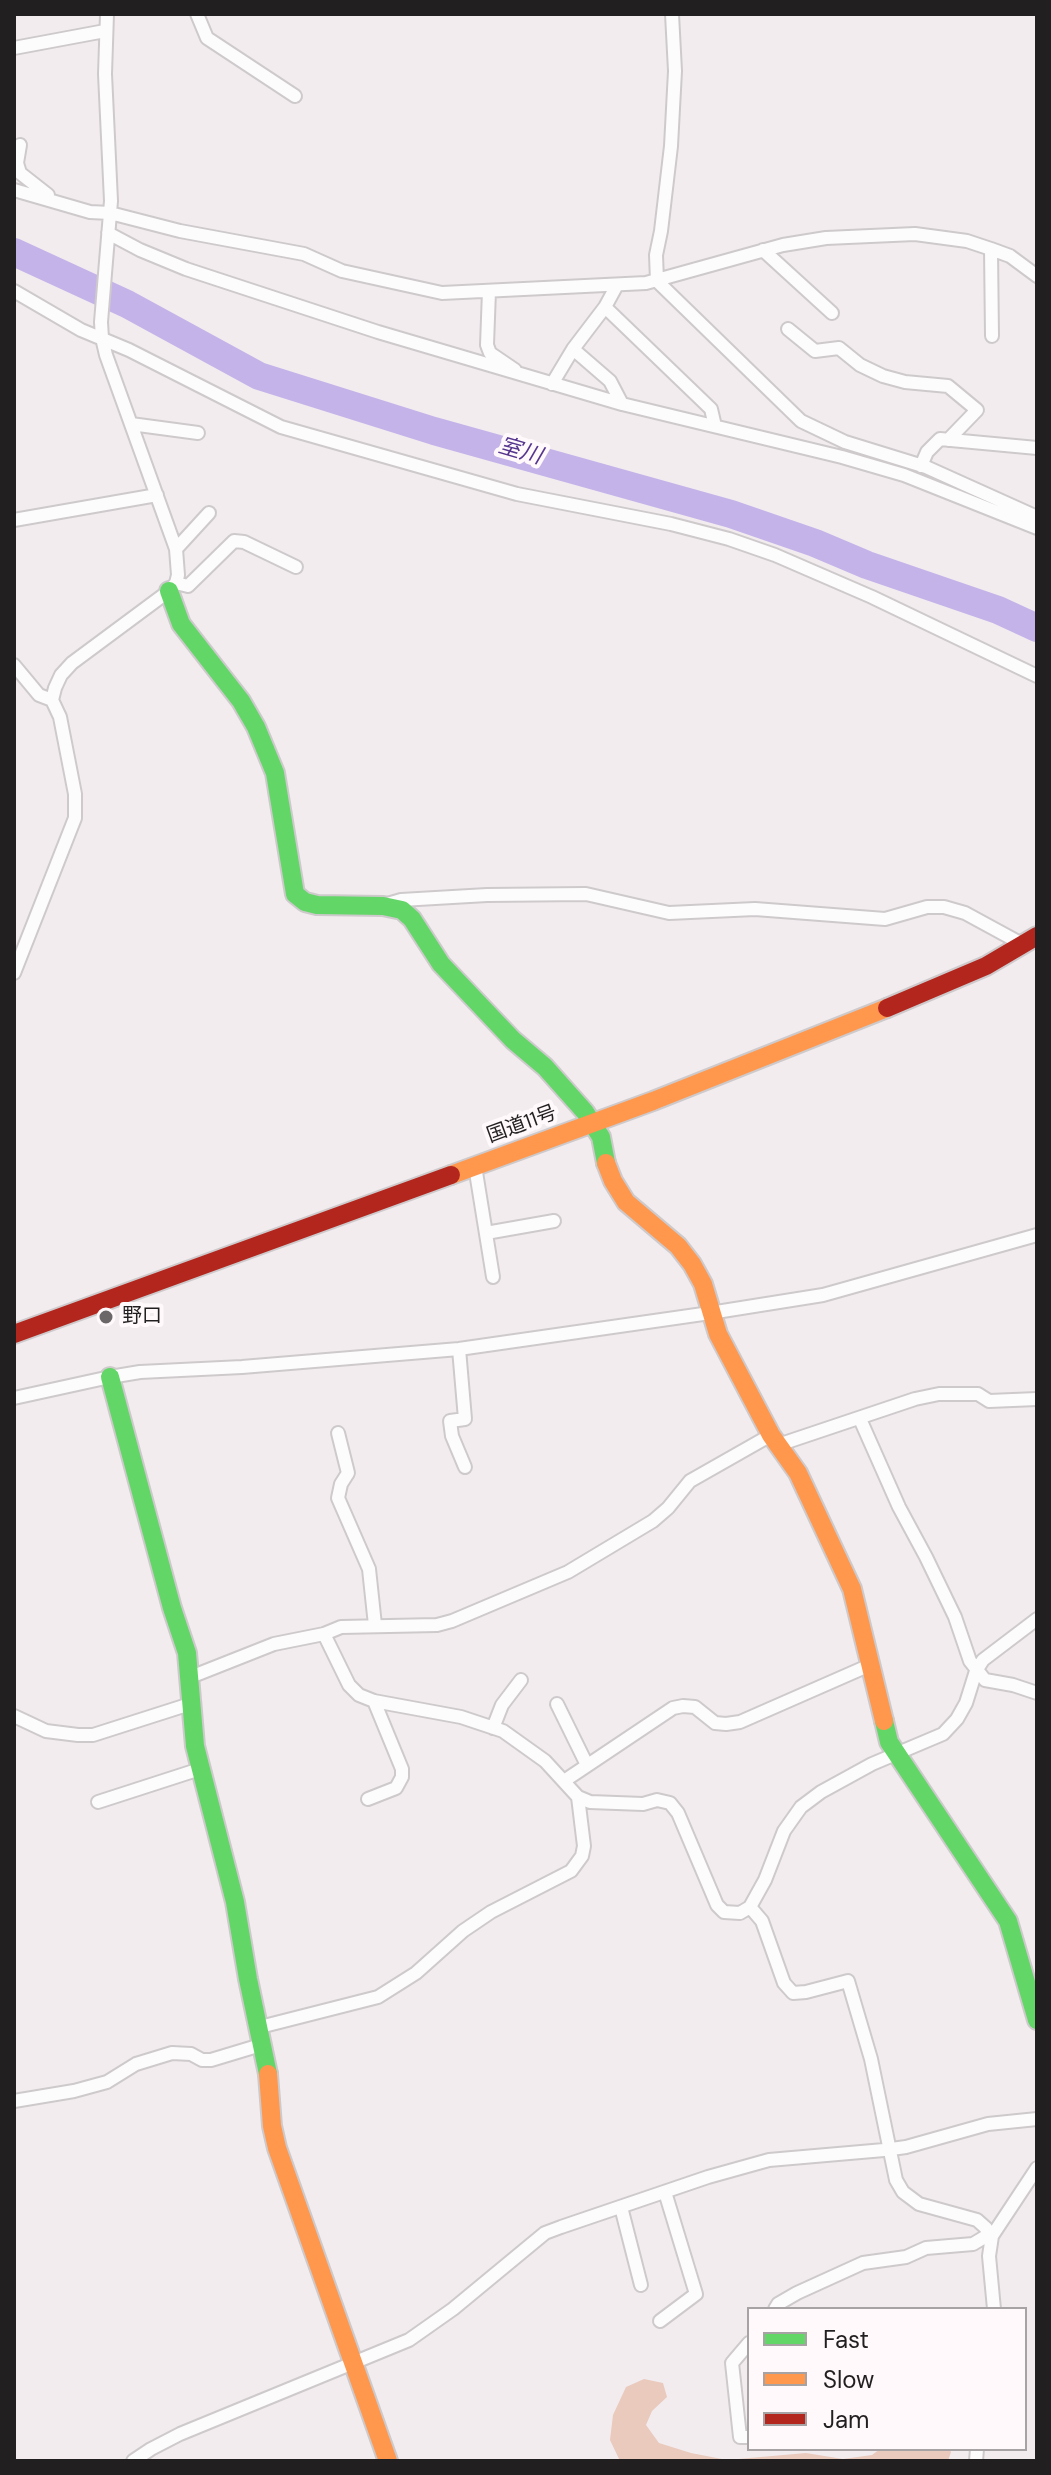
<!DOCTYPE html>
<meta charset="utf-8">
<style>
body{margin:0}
#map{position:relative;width:1051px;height:2475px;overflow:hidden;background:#f2ecef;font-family:"DM Sans",sans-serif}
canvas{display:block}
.frame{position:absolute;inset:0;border:16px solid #221f20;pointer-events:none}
.legend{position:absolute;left:747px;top:2307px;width:280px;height:144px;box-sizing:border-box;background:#fff9fb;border:2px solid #a7a2a3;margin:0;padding:10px 14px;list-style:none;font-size:24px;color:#221f20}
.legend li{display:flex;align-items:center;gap:16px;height:40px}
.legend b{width:40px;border:2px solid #a7a2a3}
</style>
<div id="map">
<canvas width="1051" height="2475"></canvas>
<div class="frame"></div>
<ul class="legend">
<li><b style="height:10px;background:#63d668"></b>Fast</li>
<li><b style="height:10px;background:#ff974d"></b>Slow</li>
<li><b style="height:10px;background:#b3261e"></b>Jam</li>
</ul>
</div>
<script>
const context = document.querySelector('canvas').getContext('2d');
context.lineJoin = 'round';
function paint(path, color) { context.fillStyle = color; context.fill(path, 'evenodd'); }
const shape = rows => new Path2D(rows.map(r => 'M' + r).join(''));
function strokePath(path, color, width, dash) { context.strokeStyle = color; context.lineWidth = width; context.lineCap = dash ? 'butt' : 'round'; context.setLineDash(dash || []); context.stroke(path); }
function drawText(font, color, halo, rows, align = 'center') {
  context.font = font + ' "DM Sans","Noto Sans JP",sans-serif'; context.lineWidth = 8; context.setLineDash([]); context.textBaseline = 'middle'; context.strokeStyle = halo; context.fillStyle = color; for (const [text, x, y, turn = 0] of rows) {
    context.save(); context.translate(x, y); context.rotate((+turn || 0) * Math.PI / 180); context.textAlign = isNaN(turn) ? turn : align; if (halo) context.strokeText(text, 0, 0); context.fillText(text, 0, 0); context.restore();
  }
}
paint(shape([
 [644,2379,663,2383,667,2397,652,2411,646,2425,659,2443,691,2453,727,2460,806,2453,843,2459,872,2455,880,2449,949,2449,951,2452,948,2461,620,2461,610,2440,613,2415,626,2387]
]), '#e9cabd');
strokePath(shape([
 [14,252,127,304,259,376,434,431,731,514,815,543,867,565,998,610,1037,628]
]), '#c4b3e9', 28);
const street = shape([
 [197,14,207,38,295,96],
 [672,14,675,71,671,146,661,231,656,255,657,281,801,421,845,442,926,467,1037,517],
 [14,48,105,31],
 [20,145,17,163,20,173,48,195],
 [14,190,90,212,110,213,180,231,304,254,342,271,442,293,646,283,783,245,826,238,915,234,967,241,991,249,1010,256,1037,276],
 [108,233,140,250,186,269,378,332,622,404,842,457,904,475,1037,528],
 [991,249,992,336],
 [763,250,832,313],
 [617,285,605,307,711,409,715,426],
 [14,291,81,330,129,350,281,427,517,494,671,524,729,539,775,555,872,597,1037,676],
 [489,291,487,345,490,353,515,370],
 [788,329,815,351,839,348,860,365,883,376,905,382,948,386,977,410,948,440],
 [573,349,610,381,622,404],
 [552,384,573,349,605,307],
 [131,424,198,433],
 [921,466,927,452,940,439,1037,448],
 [14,520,157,495],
 [176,549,209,513],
 [176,583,188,586,234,541,244,542,296,567],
 [14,665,39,695,52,700],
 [384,905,401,900,487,895,586,894,669,913,755,909,885,919,927,907,944,907,965,913,1022,944],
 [14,973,75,818,75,794,60,717,52,700,55,688,61,675,72,663,169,591,176,583,178,575,176,549,106,355,102,338,101,322,111,201,105,74,107,14],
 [475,1166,493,1277],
 [486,1233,554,1221],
 [459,1349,465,1419,450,1421,452,1436,465,1467],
 [14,1398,110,1377,140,1372,242,1367,459,1349,710,1313,823,1295,1037,1235],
 [860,1419,899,1507,926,1557,955,1617,970,1661,985,1680,1013,1685,1037,1693],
 [338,1433,348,1473,341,1484,338,1498,369,1569,375,1625],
 [778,1445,915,1399,939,1394,978,1394,989,1401,1037,1399],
 [324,1634,349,1685,359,1695,374,1701,461,1717,503,1731,545,1761,578,1797,590,1802,643,1804,657,1800,670,1803,678,1813,717,1905,724,1912,740,1913,750,1907,765,1880,784,1831,801,1807,821,1792,872,1764,943,1734,957,1719,966,1703,976,1671,983,1660,1037,1619],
 [188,1678,274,1644,324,1634,341,1627,437,1625,452,1621,568,1572,653,1521,668,1508,690,1481,771,1435],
 [557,1704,587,1765],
 [14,1716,46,1731,78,1735,93,1735,190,1704],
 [493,1728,502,1705,521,1680],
 [564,1781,673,1708,683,1706,695,1707,715,1723,726,1724,740,1722,870,1665],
 [368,1799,396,1788,402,1777,402,1769,374,1701],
 [98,1802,200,1769],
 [750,1907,762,1921,784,1983,793,1993,806,1992,848,1981,871,2059,896,2180,903,2192,919,2204,977,2220,986,2228,988,2235,992,2236],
 [260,2027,378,1997,416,1973,463,1931,491,1912,571,1871,582,1856,584,1846,578,1797],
 [14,2101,74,2091,107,2082,136,2064,172,2053,191,2054,202,2060,211,2060,264,2044],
 [621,2207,641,2285],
 [775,2309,778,2304,797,2293,863,2263,906,2257,926,2248,973,2244,988,2235],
 [994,2309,989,2256,992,2236,1037,2168],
 [660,2321,696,2294,665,2192],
 [749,2343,732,2363,740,2437,749,2437],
 [133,2461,151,2449,180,2434,409,2340,453,2309,545,2233,561,2227,708,2177,769,2160,884,2150,906,2147,988,2124,1037,2119],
 [976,2461,977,2449]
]);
const fast = shape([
 [169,591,181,624,241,701,256,727,275,773,295,894,305,902,317,905,383,906,402,910,412,919,441,964,513,1040,545,1067,585,1112,601,1137,606,1163],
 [110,1377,172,1608,187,1653,195,1746,235,1902,248,1979,268,2074],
 [884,1721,889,1742,1008,1921,1037,2020]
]);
const slow = shape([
 [606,1163,613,1181,626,1202,678,1246,692,1264,703,1284,718,1334,771,1435,798,1473,852,1589,884,1721],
 [451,1175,653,1101,887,1008],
 [268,2074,272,2126,277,2148,388,2461]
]);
const jam = shape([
 [887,1008,986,966,1037,936],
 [14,1334,451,1175]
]);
strokePath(street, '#cecacc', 16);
strokePath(fast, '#cecacc', 22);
strokePath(slow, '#cecacc', 22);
strokePath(jam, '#cecacc', 22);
strokePath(street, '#fdfcfd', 12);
strokePath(fast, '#63d668', 18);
strokePath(slow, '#ff974d', 18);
strokePath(jam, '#b3261e', 18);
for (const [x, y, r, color] of [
 [106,1317,8,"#6b6768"]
]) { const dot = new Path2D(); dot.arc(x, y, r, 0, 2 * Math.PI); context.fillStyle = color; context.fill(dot); strokePath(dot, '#fff9fb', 3); }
drawText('20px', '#221f20', '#fff9fb', [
 ["国道11号",522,1125,-20]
]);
drawText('20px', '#221f20', '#fff9fb', [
 ["野口",122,1317]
], 'left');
drawText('italic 22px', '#55358e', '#fff9fb', [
 ["室川",520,452,16]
]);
</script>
